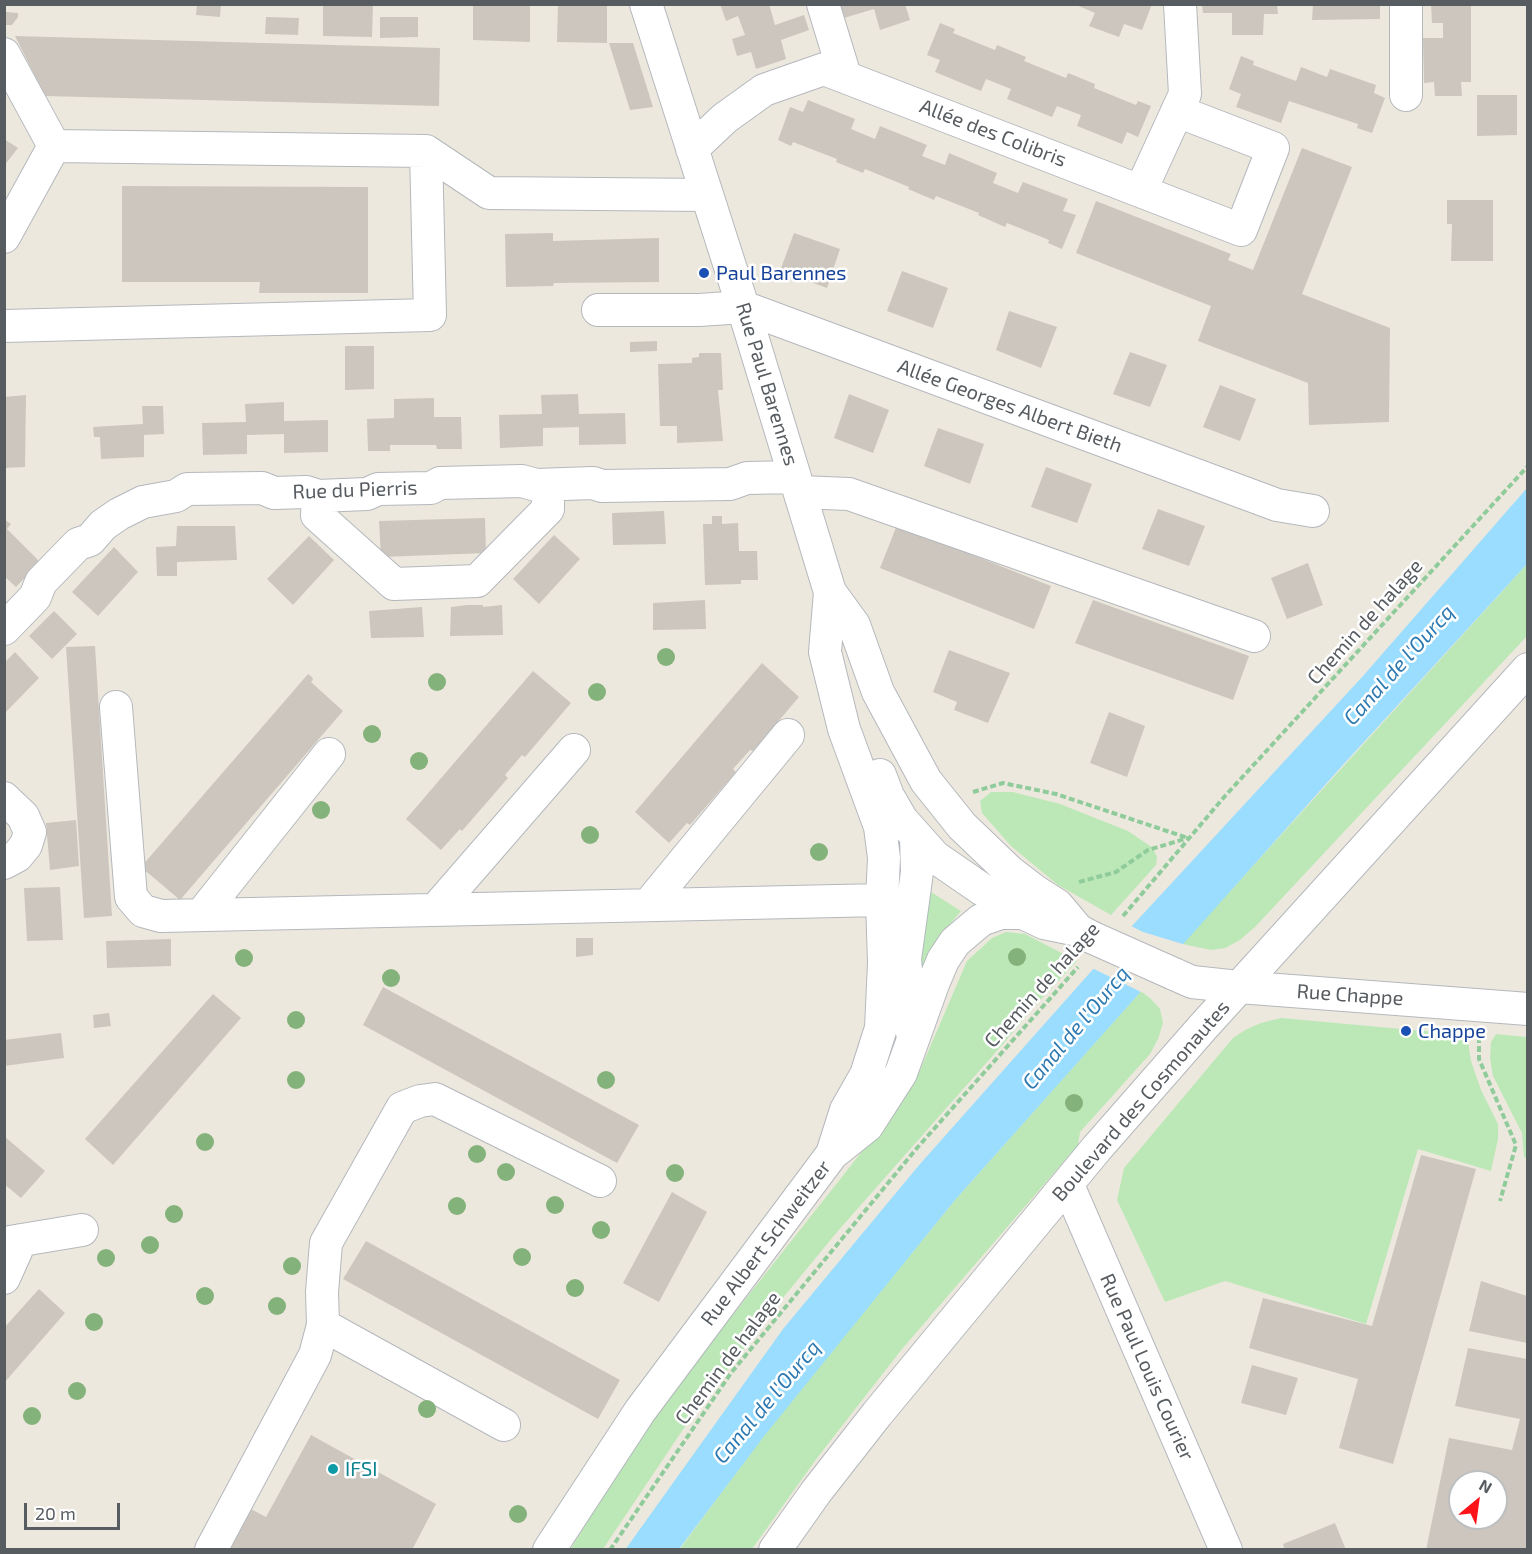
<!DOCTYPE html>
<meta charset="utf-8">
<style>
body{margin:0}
#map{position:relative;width:1532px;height:1554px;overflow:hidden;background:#ede8dd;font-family:"Exo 2",sans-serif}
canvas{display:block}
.frame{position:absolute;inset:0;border:6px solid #575c61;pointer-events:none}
.north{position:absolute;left:1448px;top:1470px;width:60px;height:60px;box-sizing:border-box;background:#fff;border:2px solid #bcbec0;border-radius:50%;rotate:29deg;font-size:16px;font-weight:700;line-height:24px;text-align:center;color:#575c61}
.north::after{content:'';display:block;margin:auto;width:21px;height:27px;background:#fc1418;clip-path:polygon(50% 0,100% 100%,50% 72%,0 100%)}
.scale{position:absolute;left:24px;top:1503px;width:96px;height:27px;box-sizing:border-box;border:3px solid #575c61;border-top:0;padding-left:8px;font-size:18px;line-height:21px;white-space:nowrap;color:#575c61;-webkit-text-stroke:4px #fff;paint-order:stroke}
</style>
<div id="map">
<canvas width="1532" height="1554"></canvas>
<div class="frame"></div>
<div class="north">N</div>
<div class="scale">20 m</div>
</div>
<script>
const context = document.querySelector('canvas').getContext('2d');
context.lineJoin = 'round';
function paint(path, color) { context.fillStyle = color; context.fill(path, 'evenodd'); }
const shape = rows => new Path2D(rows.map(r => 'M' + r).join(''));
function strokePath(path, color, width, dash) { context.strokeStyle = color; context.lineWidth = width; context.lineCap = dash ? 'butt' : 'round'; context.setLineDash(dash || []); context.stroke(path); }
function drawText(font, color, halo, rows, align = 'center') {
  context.font = font + ' "Exo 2",sans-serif'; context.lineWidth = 5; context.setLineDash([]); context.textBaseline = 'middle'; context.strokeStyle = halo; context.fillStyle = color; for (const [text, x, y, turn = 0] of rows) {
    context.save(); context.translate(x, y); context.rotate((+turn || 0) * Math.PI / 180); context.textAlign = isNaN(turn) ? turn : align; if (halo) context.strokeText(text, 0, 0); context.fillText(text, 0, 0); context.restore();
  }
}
paint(shape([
 [1527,564,1527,636,1255,927,1240,940,1225,948,1211,950,1182,944],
 [991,792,1013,792,1060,804,1128,831,1153,848,1157,857,1156,865,1111,915,1058,885,1011,846,982,813,980,801],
 [931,892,961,911,938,939,920,976,923,917],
 [1006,932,1025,934,1077,961,1031,1010,1003,1044,837,1232,768,1316,684,1428,603,1549,570,1550,622,1465,661,1408,713,1340,898,1106,918,1075,967,961,992,938],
 [1141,991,1151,999,1160,1009,1163,1023,1158,1039,1150,1054,1080,1132,1078,1145,902,1349,817,1458,752,1549,679,1550,764,1435,955,1200],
 [1281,1018,1467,1035,1471,1061,1481,1090,1498,1124,1498,1139,1491,1171,1418,1149,1366,1324,1225,1281,1165,1302,1117,1200,1124,1168,1233,1038,1247,1029,1261,1023],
 [1496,1034,1527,1037,1527,1158,1524,1157,1522,1133,1493,1076,1490,1058,1491,1042]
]), '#bbe8b6');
paint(shape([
 [1527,488,1527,564,1342,766,955,1200,765,1435,679,1549,625,1550,783,1329,920,1164,1119,940,1363,676]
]), '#9bddff');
paint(shape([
 [1129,925,1143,932,1186,945,1143,993,1090,967]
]), '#ede8dd');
paint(shape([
 [197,4,221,4,220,17,196,15],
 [323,4,373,4,372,37,323,36],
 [473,4,530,4,530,42,473,40],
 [558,4,607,4,607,43,557,42],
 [720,4,769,4,775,25,804,15,809,30,781,40,786,59,756,69,751,52,737,56,732,39,745,35,738,16,726,21],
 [840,4,905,4,910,20,880,30,874,9,844,18],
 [1074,4,1152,4,1142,30,1124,24,1119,37,1089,26,1095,13],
 [1202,4,1277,4,1278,14,1264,14,1263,35,1232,35,1232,13,1203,13],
 [1313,4,1380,4,1380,19,1312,20],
 [1431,4,1471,4,1471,82,1461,82,1462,96,1435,96,1434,82,1424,83,1423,38,1443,38,1443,23,1432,23],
 [6,12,18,13,18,17,12,25,6,25],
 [266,17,299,18,298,35,265,34],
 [380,17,418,17,418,37,380,38],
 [940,23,955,29,953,33,995,50,997,45,1026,57,1024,61,1066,78,1068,73,1095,84,1094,88,1136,105,1138,101,1151,106,1138,137,1127,132,1122,144,1077,126,1081,115,1057,106,1052,117,1007,99,1011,89,986,79,981,91,935,72,940,60,927,55],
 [15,36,440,48,439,106,45,96],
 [609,43,633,43,653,107,630,110],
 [1241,56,1254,61,1253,65,1296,81,1301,67,1327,77,1330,69,1376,85,1374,93,1385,98,1372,133,1357,128,1358,124,1289,101,1281,123,1236,107,1241,94,1229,89],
 [1477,95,1517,95,1517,135,1477,136],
 [808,100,855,119,851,129,875,139,880,126,927,145,922,156,945,165,949,153,997,173,993,183,1018,193,1023,182,1068,199,1063,211,1076,215,1062,249,1048,243,1049,240,1007,223,1005,227,978,215,979,213,936,196,934,200,908,189,909,187,865,169,863,173,836,162,837,159,793,142,791,146,778,140,790,107,803,112],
 [4,139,18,148,4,166],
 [1302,148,1352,167,1302,294,1390,328,1389,422,1309,425,1308,383,1198,341,1211,306,1076,253,1096,201,1231,254,1228,260,1253,270],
 [122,186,368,187,368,293,259,293,260,282,122,282],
 [1447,200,1493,200,1493,261,1451,261,1452,224,1447,224],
 [553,233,553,241,659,238,659,282,554,283,553,286,506,287,505,234],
 [794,233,840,249,827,288,780,271],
 [902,271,948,288,933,328,887,311],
 [1009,311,1057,327,1041,368,996,350],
 [657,341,657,351,630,352,630,342],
 [345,346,374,346,374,389,345,390],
 [1130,352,1167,365,1150,407,1113,394],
 [699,353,721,353,723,390,718,390,723,441,677,443,677,426,660,426,658,364,692,363,692,358,699,357],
 [1220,385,1256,399,1240,441,1203,427],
 [578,394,579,414,625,413,626,444,579,445,579,427,543,428,543,446,500,448,499,415,542,414,541,395],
 [849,394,889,410,873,453,834,438],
 [26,395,25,467,4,468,4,397],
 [434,398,434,417,461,417,462,449,437,449,436,445,390,445,390,451,368,451,367,419,394,418,394,399],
 [284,402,284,421,328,420,328,452,284,453,284,434,247,435,247,454,203,455,202,423,246,422,245,404],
 [142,406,163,406,164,434,144,435,144,457,101,459,100,437,94,437,93,427,143,424],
 [938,428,984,444,970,484,924,466],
 [1046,467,1092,484,1077,523,1031,507],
 [1158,509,1205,526,1189,566,1142,549],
 [664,511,666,544,613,545,612,513],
 [712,516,722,516,722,524,738,523,739,551,757,551,758,580,741,580,741,584,705,585,703,524,712,524],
 [485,518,486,553,381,557,379,521],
 [4,519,11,524,7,529,40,562,16,587,4,576],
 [897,525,1051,586,1034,629,880,568],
 [177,526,235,526,237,560,177,562,177,576,157,576,156,547,176,546],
 [554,535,580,559,539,604,513,579],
 [309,536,334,560,293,605,267,579],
 [114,547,138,572,98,616,72,592],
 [1308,563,1323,605,1287,619,1271,578],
 [705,600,706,629,653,630,653,603],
 [1093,600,1249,656,1233,700,1075,643],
 [467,605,483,605,483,607,502,605,503,635,450,636,451,607],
 [422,607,424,637,371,638,369,611],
 [54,611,77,634,52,659,29,636],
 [95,646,112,916,84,918,66,647],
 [949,650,1010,673,988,723,954,710,957,702,933,692],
 [15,652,39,678,4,714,4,663],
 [762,663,799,697,753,751,750,750,733,769,736,772,690,825,687,823,669,843,635,812],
 [533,671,571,703,525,757,522,755,505,775,508,778,462,831,460,829,441,850,406,819],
 [308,674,312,677,313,680,311,682,343,711,180,900,141,867],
 [1109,712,1145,726,1127,777,1090,763],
 [76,820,79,866,50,870,46,823],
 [60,887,63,940,27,941,24,888],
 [576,938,593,938,593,955,576,957],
 [171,939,171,966,107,968,106,941],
 [383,987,639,1125,617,1163,363,1025],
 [213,994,241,1018,113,1165,85,1139],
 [109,1013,111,1026,94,1028,93,1015],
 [61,1033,64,1058,4,1066,4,1040],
 [4,1136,45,1171,21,1198,4,1184],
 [1421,1155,1476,1169,1393,1464,1339,1448,1358,1379,1249,1348,1263,1298,1372,1326],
 [672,1192,707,1212,659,1302,623,1283],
 [366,1241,620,1380,598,1419,343,1279],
 [1481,1281,1527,1296,1527,1343,1469,1331],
 [39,1289,65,1313,4,1383,4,1328],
 [1468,1348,1527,1359,1527,1550,1426,1550,1449,1438,1512,1450,1520,1419,1455,1406],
 [1460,1482,1496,1482,1496,1518,1460,1518],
 [1252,1365,1298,1378,1286,1415,1241,1403],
 [311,1435,436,1504,412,1550,224,1550,247,1507,266,1517],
 [1335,1523,1346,1550,1285,1550,1283,1544]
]), '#ccc6bf');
const minor = shape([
 [646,4,743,307,830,592,854,625,878,692,926,781,962,826,1010,872,1035,891,1057,905,1078,930,1091,937],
 [823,4,845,76],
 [1406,4,1406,95],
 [4,54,54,146],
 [692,149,725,118,764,90,824,69,1241,230,1273,148,1177,111],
 [1141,190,1185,94,1180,4],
 [4,237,54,146,426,151,489,193,707,195],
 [598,310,699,310,743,307,1277,505,1313,511],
 [4,326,430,315,426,151],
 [800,492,849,494,1254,636],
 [318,496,317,515,394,584,477,581,548,509,548,485],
 [4,629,35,597,41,582,78,544,90,540,103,525,119,514,143,502,176,496,187,489,262,488,274,493,306,492,318,496,367,494,378,489,431,488,440,483,522,481,536,485,593,483,602,486,730,484,747,478,795,477],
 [116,707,131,897,143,911,161,916,882,900],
 [880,775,888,796,902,820,935,857,983,890,1023,913,1044,923,1078,930],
 [4,798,23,816,30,832,26,845,17,856,4,863],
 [649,904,788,735],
 [436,909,574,750],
 [201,915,329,754],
 [1174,974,1192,982,1239,987,1528,1009],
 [912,1033,905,959,917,872,916,837],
 [832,1154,867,1126,901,1073,933,984,943,960,955,942,981,920,1001,913,1023,913],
 [1068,1185,1226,1550],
 [4,1243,82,1230],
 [4,1278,21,1240],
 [323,1325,504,1425],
 [211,1550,315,1355,323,1325,322,1292,326,1243,402,1108,420,1101,435,1099,600,1181],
 [549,1550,640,1411,832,1154,846,1110,866,1075,881,1028,884,963,882,900,884,858,880,827,844,729,825,652,830,592],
 [775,1550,816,1492,877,1414,1097,1148,1203,1027,1528,669]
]);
strokePath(minor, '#b4b8bd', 34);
strokePath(shape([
 [973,792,1003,783,1056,794,1188,838],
 [1079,882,1116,872,1148,850,1188,838],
 [1123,916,1225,796,1528,466],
 [1479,1037,1479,1059,1516,1145,1500,1201],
 [610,1550,731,1373,917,1148,1078,967]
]), '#90cc9b', 4, [6, 3]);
strokePath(minor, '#fff', 32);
const minorBridge = shape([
 [1091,937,1174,974]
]);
strokePath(minorBridge, '#b4b8bd', 34, []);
strokePath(minorBridge, '#fff', 32);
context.fillStyle = '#84b27b';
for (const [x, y] of [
 [666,657],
 [437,682],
 [597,692],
 [372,734],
 [419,761],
 [321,810],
 [590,835],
 [819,852],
 [1017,957],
 [244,958],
 [391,978],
 [296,1020],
 [296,1080],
 [606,1080],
 [1074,1103],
 [205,1142],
 [477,1154],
 [506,1172],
 [675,1173],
 [555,1205],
 [457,1206],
 [174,1214],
 [601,1230],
 [150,1245],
 [522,1257],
 [106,1258],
 [292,1266],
 [575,1288],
 [205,1296],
 [277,1306],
 [94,1322],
 [77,1391],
 [427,1409],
 [32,1416],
 [518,1514]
]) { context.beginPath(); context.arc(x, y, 9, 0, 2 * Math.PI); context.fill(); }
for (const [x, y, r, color] of [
 [704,273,6,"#1a4fb4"],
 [1406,1031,6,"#1a4fb4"],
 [333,1469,6,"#0f9aa8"]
]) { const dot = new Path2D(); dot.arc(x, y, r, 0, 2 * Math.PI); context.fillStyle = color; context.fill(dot); strokePath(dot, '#fff', 2); }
drawText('20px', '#575c61', '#fff', [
 ["Allée des Colibris",993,133,21],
 ["Rue Paul Barennes",767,384,73],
 ["Allée Georges Albert Bieth",1010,406,20],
 ["Rue du Pierris",355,490,-2],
 ["Chemin de halage",1365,622,-48],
 ["Chemin de halage",1042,985,-48],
 ["Rue Chappe",1350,995,4],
 ["Boulevard des Cosmonautes",1141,1101,-49],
 ["Rue Albert Schweitzer",766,1243,-53],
 ["Chemin de halage",728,1358,-53],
 ["Rue Paul Louis Courier",1147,1367,66]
]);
drawText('20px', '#164399', '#fff', [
 ["Paul Barennes",716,273],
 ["Chappe",1418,1031]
], 'left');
drawText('20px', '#0d838f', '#fff', [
 ["IFSI",345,1469]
], 'left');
drawText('italic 21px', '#2d7ab2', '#fff', [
 ["Canal de l'Ourcq",1399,665,-48],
 ["Canal de l'Ourcq",1076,1028,-50],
 ["Canal de l'Ourcq",767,1402,-50]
]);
</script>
